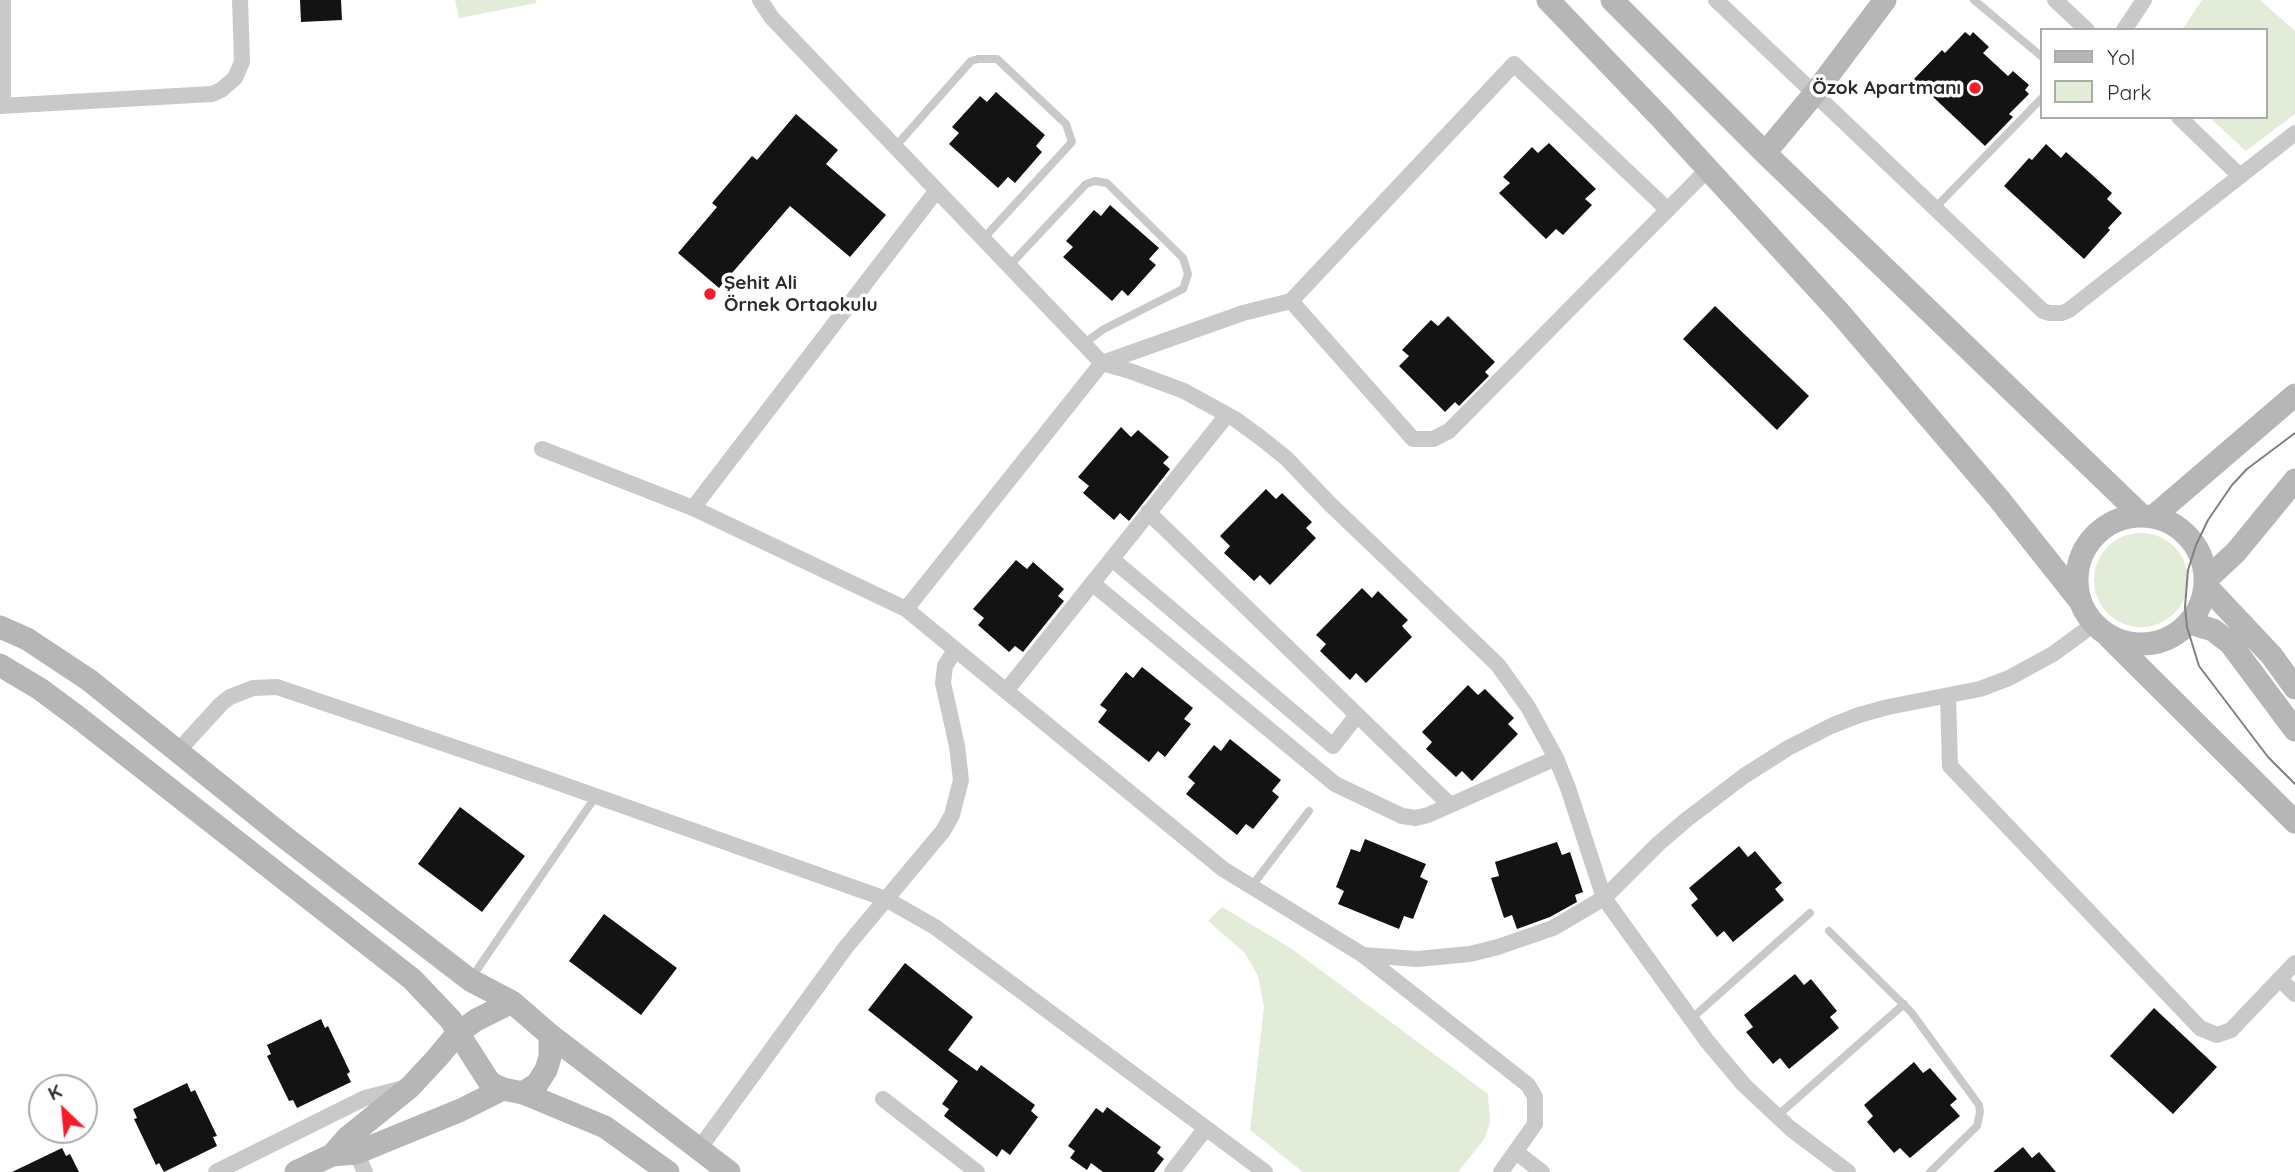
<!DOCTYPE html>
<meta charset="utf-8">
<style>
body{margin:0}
#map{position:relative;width:2295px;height:1172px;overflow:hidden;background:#fff;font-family:Quicksand,sans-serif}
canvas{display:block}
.legend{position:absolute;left:2040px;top:28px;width:228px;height:91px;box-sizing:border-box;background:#fff;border:2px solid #ababab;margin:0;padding:9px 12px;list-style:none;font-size:21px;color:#2c2c2c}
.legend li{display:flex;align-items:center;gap:14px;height:35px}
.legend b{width:35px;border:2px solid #ababab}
.north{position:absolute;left:28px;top:1074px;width:70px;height:70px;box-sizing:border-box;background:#fff;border:2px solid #ababab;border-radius:50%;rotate:334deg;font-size:19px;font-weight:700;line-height:28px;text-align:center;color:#2c2c2c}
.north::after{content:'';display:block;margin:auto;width:24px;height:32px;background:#f61c2a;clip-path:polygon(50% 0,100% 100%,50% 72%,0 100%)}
</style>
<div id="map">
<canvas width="2295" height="1172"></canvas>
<ul class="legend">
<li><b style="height:9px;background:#b6b6b6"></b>Yol</li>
<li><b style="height:19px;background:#e2ecd8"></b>Park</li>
</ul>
<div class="north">K</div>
</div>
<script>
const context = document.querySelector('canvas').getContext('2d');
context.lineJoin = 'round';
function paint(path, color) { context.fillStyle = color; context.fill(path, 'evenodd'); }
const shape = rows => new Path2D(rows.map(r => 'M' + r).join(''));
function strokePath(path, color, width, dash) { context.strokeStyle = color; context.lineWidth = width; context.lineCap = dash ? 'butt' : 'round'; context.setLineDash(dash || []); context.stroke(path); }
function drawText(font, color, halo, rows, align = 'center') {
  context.font = font + ' Quicksand,sans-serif'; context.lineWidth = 7; context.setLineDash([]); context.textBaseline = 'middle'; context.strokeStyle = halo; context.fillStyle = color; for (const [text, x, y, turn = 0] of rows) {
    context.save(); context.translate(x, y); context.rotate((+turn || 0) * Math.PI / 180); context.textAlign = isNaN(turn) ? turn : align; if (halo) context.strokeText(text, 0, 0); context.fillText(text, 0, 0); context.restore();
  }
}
paint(shape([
 [455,0,536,0,536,3,459,18],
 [2202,0,2260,0,2295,31,2295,114,2246,151,2209,117,2265,117,2265,30,2182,30],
 '2094 580a47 47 0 1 1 94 0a47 47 0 1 1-94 0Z',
 [1222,907,1292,949,1488,1094,1490,1122,1485,1138,1458,1172,1303,1172,1250,1130,1264,1007,1258,976,1245,953,1208,921]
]), '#e2ecd8');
paint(shape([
 [300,0,341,0,342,20,301,22],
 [1965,32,1970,36,1973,32,1989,47,1983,53,2008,76,2013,71,2029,85,2025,90,2029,94,2009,114,2013,117,1985,146,1914,79,1942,50,1945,53],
 [996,92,1045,135,1036,146,1042,152,1015,183,1008,177,998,188,949,144,959,133,952,127,980,96,987,102],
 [796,114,838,150,826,164,886,215,850,257,790,206,719,288,678,253,717,207,712,203,752,156,757,160],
 [1549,143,1596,189,1585,199,1592,205,1563,235,1556,229,1546,239,1499,193,1510,183,1503,177,1532,147,1538,153],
 [2046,144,2061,158,2066,152,2091,174,2112,193,2107,199,2122,213,2108,228,2110,230,2084,259,2004,186,2029,158,2032,160],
 [1110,205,1159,248,1149,259,1156,265,1128,296,1122,290,1112,301,1063,257,1073,247,1066,241,1094,210,1101,216],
 [1715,306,1809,396,1777,430,1683,339],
 [1448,316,1495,362,1485,372,1489,376,1459,406,1455,402,1445,412,1399,366,1409,356,1402,350,1431,320,1438,326],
 [1121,427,1131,437,1138,430,1169,457,1163,463,1170,469,1129,521,1120,513,1114,520,1083,493,1089,486,1078,477],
 [1266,489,1276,499,1282,493,1312,522,1306,528,1316,538,1270,585,1260,575,1254,581,1224,553,1230,546,1220,536],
 [1016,560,1027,569,1033,562,1064,589,1058,596,1064,601,1023,652,1015,646,1009,652,978,625,984,618,973,609],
 [1362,588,1372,598,1378,591,1408,620,1402,626,1412,637,1366,683,1356,673,1350,680,1320,651,1326,644,1316,635],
 [1142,667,1193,708,1184,719,1191,724,1165,757,1158,751,1149,762,1098,722,1107,710,1100,705,1126,672,1133,678],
 [1468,685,1478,695,1485,689,1514,718,1508,724,1518,734,1472,781,1462,771,1456,777,1426,749,1432,742,1422,732],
 [1230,739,1281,780,1272,791,1279,797,1253,829,1246,824,1237,835,1186,794,1195,783,1188,777,1214,745,1221,751],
 [460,807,525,856,482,912,418,864],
 [1365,839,1426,864,1420,877,1428,881,1413,919,1404,916,1399,929,1338,904,1344,891,1336,887,1351,849,1360,852],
 [1557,842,1562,855,1570,852,1583,892,1575,895,1577,902,1550,917,1517,929,1512,915,1504,918,1491,878,1499,876,1495,862],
 [1739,846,1748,857,1755,851,1782,883,1775,889,1784,900,1733,942,1724,931,1717,937,1691,905,1698,899,1689,888],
 [604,914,677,968,641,1015,569,961],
 [905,963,973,1017,948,1050,977,1071,981,1065,1035,1105,1031,1111,1038,1117,1010,1155,1002,1149,997,1157,944,1116,949,1109,942,1104,958,1081,868,1010],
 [1795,974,1804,985,1811,979,1837,1011,1830,1017,1839,1028,1789,1069,1780,1058,1773,1064,1746,1032,1753,1027,1744,1015],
 [2154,1008,2217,1067,2173,1114,2110,1056],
 [321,1019,325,1028,328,1026,350,1072,347,1074,351,1082,297,1108,293,1100,289,1101,267,1056,271,1054,267,1045],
 [1914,1062,1923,1073,1930,1068,1957,1099,1950,1105,1960,1116,1910,1158,1900,1148,1894,1153,1867,1122,1873,1116,1864,1105],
 [187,1083,191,1092,195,1090,217,1136,213,1137,217,1146,164,1172,159,1163,156,1165,134,1119,137,1118,133,1109],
 [1107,1107,1161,1147,1157,1153,1164,1159,1154,1172,1103,1172,1091,1163,1087,1170,1070,1158,1075,1151,1068,1146,1096,1108,1103,1113],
 [2023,1147,2032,1158,2039,1152,2056,1172,1993,1172],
 [62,1148,66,1156,70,1154,79,1172,12,1172]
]), '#131313');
strokePath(shape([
 [1974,0,2041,56],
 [895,147,971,61,978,59,997,59,1066,124,1072,142,983,239],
 [1935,208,2041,99],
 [1009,266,1086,184,1095,181,1107,183,1183,258,1188,274,1183,289,1104,329,1083,344],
 [1251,887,1309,811],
 [1829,931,1911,1012,1979,1105,1980,1112,1977,1126,1930,1172],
 [472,977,596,796],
 [1691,1019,1810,913],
 [1776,1117,1904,1004]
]), '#c9c9c9', 8);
strokePath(shape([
 [760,0,772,18,1102,363,1130,371,1184,391,1235,419,1261,438,1286,458,1330,504,1498,665,1528,707,1556,758,1568,788,1604,898,1707,1041,1744,1085,1791,1129,1848,1172],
 [1716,0,2043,311,2049,313,2062,313,2069,310,2295,133],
 [2055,0,2087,30],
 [2124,30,2144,0],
 [3,105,3,0],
 [0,106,212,94,221,90,235,78,242,62,240,0],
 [2179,117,2240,176],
 [1291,301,1413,439,1433,439,1449,431,1708,169],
 [542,449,693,508,906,609,1223,869,1363,955,1528,1085,1535,1097,1535,1124,1501,1172],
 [693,508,937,190],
 [1148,512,1450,805],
 [1112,559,1333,746,1357,715],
 [1092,583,1335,784,1402,816,1416,818,1428,815,1556,758],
 [906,609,1102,363,1243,313,1291,301,1514,64,1668,210],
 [1006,691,1227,415],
 [1948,697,1950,766,2200,1028,2217,1035,2231,1030,2295,963],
 [178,751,221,704,230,697,253,688,277,687,539,776,886,899,935,927,1265,1172],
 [1363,955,1417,959,1470,954,1498,947,1553,928,1604,898,1657,845,1686,820,1744,776,1788,748,1831,726,1859,715,1888,707,1980,689,2009,678,2053,654,2094,624],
 [2280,979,2295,994],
 [883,1099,977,1172],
 [699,1149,846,947,943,831,952,815,961,780,957,746,943,683,945,666,955,650],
 [1516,1152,1542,1172],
 [356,1153,365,1172],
 [216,1172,365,1098,404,1088],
 [1172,1172,1206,1128]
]), '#c9c9c9', 16);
strokePath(shape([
 [1548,0,1661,118,1839,312,1999,499,2080,601],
 [1612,0,1765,153,2141,515],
 [1765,153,1815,93,1885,0],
 '2077 580a64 64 0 1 1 128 0a64 64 0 1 1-128 0Z',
 [2154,516,2295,395],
 [2206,580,2236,552,2295,480],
 [2206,586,2272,656,2295,688],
 [2190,623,2213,630,2230,643,2295,730],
 [0,627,27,639,89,680,283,836,470,980,512,1002,550,1035,729,1172],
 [2109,637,2295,822],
 [0,665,40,689,79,718,412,979,451,1020,458,1033,437,1058,410,1087,347,1138,332,1155],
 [512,1002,476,1020,458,1033,490,1083,503,1089,523,1093,537,1084,546,1070,550,1057,550,1035],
 [523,1093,605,1127,668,1172],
 [296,1172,332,1155,356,1153,461,1110,503,1089]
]), '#b6b6b6', 23);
strokePath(shape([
 [2295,433,2247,469,2232,485,2208,520,2196,545,2188,570,2185,607,2187,627,2199,666,2268,757,2295,784]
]), '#818181', 2);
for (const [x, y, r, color] of [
 [1975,88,7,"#f61c2a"],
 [710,294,7,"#f61c2a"]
]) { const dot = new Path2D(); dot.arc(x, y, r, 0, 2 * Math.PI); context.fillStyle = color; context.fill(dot); strokePath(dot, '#fff', 2.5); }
drawText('bold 19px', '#2c2c2c', '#fff', [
 ["Özok Apartmanı",1961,88],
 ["Şehit Ali",724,283,"left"],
 ["Örnek Ortaokulu",724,305,"left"]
], 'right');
</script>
